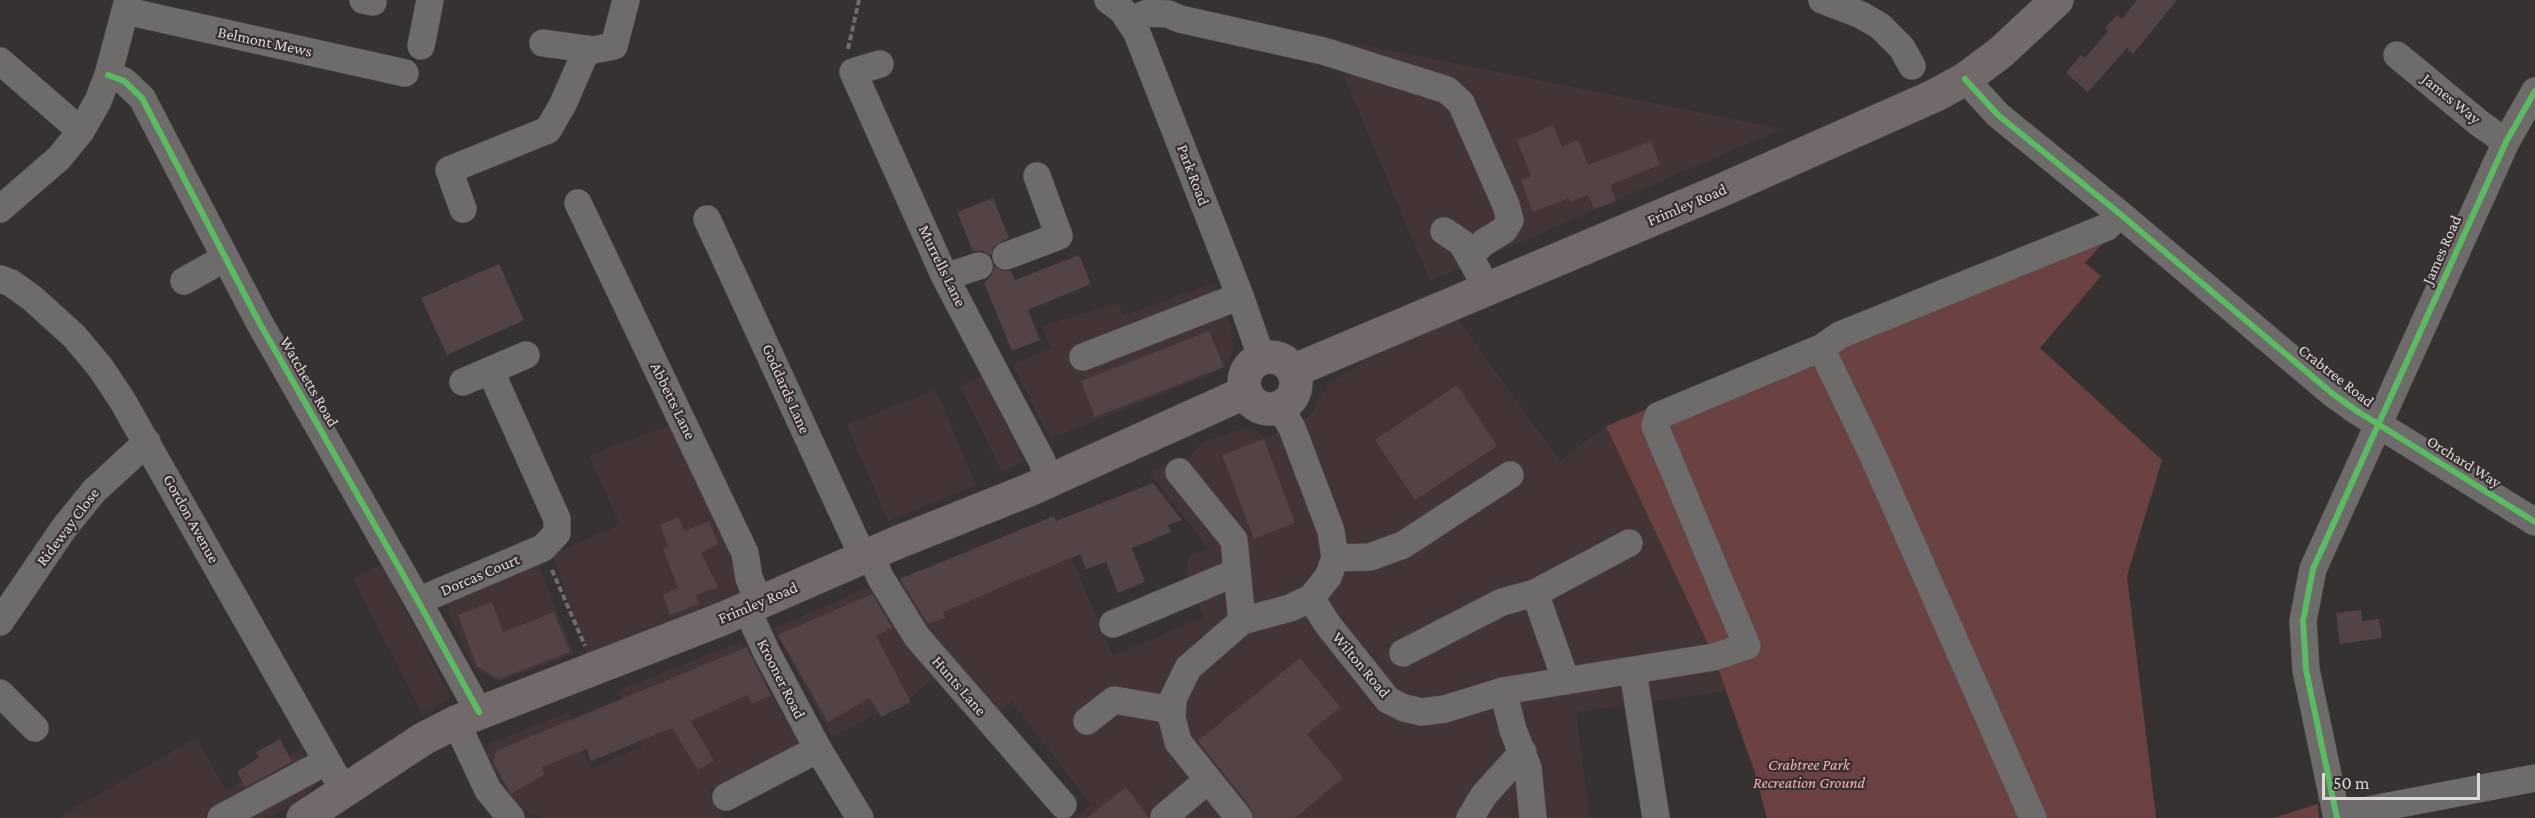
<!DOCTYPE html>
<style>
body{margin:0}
#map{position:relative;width:2535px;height:818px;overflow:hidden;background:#363232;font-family:"Crimson Pro",serif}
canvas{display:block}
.scale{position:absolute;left:2322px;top:773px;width:158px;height:27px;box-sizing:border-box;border:3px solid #ded8d8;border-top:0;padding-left:8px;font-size:18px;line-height:21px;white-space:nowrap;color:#ded8d8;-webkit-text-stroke:4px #383030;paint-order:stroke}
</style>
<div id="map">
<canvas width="2535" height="818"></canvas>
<div class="scale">50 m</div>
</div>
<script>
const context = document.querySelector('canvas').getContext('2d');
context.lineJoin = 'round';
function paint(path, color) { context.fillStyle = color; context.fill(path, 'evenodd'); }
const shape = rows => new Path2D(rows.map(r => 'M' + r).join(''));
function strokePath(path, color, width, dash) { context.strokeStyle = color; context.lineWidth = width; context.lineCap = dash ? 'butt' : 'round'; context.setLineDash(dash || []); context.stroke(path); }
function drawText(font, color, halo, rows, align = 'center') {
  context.font = font + ' "Crimson Pro",serif'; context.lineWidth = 4.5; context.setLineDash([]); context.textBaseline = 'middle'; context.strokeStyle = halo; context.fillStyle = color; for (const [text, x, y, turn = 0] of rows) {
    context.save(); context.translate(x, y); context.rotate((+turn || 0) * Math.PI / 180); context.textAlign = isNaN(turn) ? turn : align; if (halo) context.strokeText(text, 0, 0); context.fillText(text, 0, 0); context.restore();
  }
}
paint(shape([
 [1328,38,1782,129,1430,281],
 [1214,283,1231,327,1233,346,1229,358,1220,370,1050,439,1012,364,1051,349,1042,326,1118,303,1123,316],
 [1458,319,1560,461,1606,426,1703,632,1726,691,1576,712,1590,818,1076,818,1091,805,1012,702,993,715,890,584,1054,516,1113,656,1204,617,1186,571,1189,556,1208,548,1149,472,1189,457,1203,442,1242,429,1257,431,1265,438,1312,414,1316,400,1332,382,1366,360],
 [984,375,1025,461,1002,472,960,386],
 [936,390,976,485,888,521,847,425],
 [675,423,751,592,589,657,552,554,620,525,589,456],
 [381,564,451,697,423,716,353,578],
 [538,564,574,653,499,682,474,669,449,615,447,600],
 [873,585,938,674,913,696,832,737,774,629],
 [742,641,801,746,708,791,724,818,540,818,514,804,487,756,488,745,568,712,592,769,642,746,618,691],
 [196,738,226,790,301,749,315,785,298,803,269,818,58,818]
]), '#433535');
paint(shape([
 [2101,224,2113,232,2085,263,2101,276,2040,348,2162,460,2127,576,2156,818,1767,818,1754,770,1714,657,1606,426],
 [2318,804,2319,818,2274,818]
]), '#6c4141');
paint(shape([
 [2137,0,2177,0,2133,54,2127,48,2088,92,2066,73,2081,55,2085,58,2108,31,2105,28,2117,15,2122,19],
 [1553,125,1562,147,1578,140,1588,165,1651,141,1660,165,1610,185,1616,201,1594,209,1588,195,1570,202,1569,198,1533,212,1521,180,1531,176,1517,140],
 [993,198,1009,238,994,246,991,256,983,251,973,251,957,212],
 [1079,255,1091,284,1028,310,1040,340,1012,351,984,283,991,276,994,266,1003,271,1011,271,1015,280],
 [499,264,524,320,447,355,421,298],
 [1209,331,1224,367,1095,417,1081,381],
 [1457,385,1497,446,1415,500,1375,440],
 [1264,439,1295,523,1254,539,1222,455],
 [1153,483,1182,520,1168,525,1171,532,1132,548,1145,582,1118,593,1106,562,1086,569,1080,554,943,612,945,618,928,624,900,579,1054,516,1056,521],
 [679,517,684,531,709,521,718,544,701,553,718,587,696,595,699,604,670,615,663,594,678,588,663,548,668,546,660,525],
 [872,594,892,627,876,636,911,702,881,717,870,698,828,722,778,635],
 [492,602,503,632,554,612,570,652,499,679,477,667,458,615],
 [2361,610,2362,621,2379,619,2382,638,2340,644,2336,613],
 [747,647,771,695,752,704,747,695,691,721,714,761,698,770,672,728,591,761,586,749,541,768,545,774,511,794,493,762,496,751],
 [1300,658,1340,707,1307,734,1343,778,1295,818,1254,818,1251,808,1198,741],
 [280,739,292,762,245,787,237,772,259,757,256,752],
 [1126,787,1149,818,1087,818]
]), '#544344');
const minor = shape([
 [363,0,373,2],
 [1108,0,1122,10,1137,33,1240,296,1262,359],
 [1822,0,1861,15,1880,26,1902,48,1912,66],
 [126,11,405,73],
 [1130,20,1148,13,1168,14,1180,19,1323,51,1447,90,1461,103,1506,205,1510,220,1504,230,1483,243,1470,256],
 [543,43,593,50,614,46,626,0],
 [421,46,430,0],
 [2397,55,2479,123,2506,142],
 [0,61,81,131],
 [880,64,853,72,945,277,1042,461,1049,481],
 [108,75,124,81,142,98,259,322,418,601,479,712],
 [1965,79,1998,115,2120,214,2333,394,2357,411,2535,522],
 [578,203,745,553,749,578,759,602],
 [0,209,59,158,81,131,98,101,108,75,128,0],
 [463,209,449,170,548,130,563,104,587,49],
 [707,219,864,559],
 [1444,231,1462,243,1488,290],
 [1006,256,1059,236,1037,176],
 [945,277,979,266],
 [0,279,11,283,32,298,74,336,100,367,122,400,344,791],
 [184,281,225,258],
 [1821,348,1874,458,2033,818],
 [1083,357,1240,296],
 [463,382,526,355],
 [1179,472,1234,540,1242,621],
 [871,555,880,577,917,637,1063,805],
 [1335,558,1370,557,1403,545,1510,475],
 [1535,593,1566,681],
 [1311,598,1328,625,1388,700,1404,708,1422,712,1445,709,1503,691,1714,657,1747,646,1655,426,1658,416,1821,348,1840,335,2107,227,2120,214],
 [418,601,543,548,557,533,557,519,491,372],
 [746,607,767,653,818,749,860,818],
 [0,622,64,528,94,491,147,442],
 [1113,624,1237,572],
 [1403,653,1502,602,1535,593,1629,543],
 [1633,671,1656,818],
 [1503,691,1513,730,1528,768,1533,818],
 [0,693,35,728],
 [1087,721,1114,700,1172,710],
 [456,722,488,790,511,818],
 [726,797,818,749],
 [2337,816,2535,778],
 [1164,817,1208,780],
 [221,818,327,761],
 [1239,818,1178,742,1172,718,1173,699,1188,668,1242,621,1290,608,1311,598,1328,577,1335,558,1331,531,1292,428,1280,407],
 [1470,818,1484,795,1523,752],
 [2337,818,2306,670,2303,621,2313,569,2506,142,2535,91]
]);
const major = shape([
 '1244 383a26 26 0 1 1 52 0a26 26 0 1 1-52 0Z',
 [1293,371,1722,190,1936,95,1965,79,2000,53,2057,0],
 [303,818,423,739,456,722,722,619,896,543,1029,490,1246,392]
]);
strokePath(minor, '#545050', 28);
strokePath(major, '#545050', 34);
strokePath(shape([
 [848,49,859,0],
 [552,570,585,646]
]), '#6f6c6c', 4, [6, 3]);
strokePath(minor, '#6e6b6b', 27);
strokePath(major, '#726a6a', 33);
strokePath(shape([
 [108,75,124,81,142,98,259,322,418,601,479,712],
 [1965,79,1998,115,2120,214,2333,394,2357,411,2535,522],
 [2337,818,2306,670,2303,621,2313,569,2506,142,2535,91]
]), '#5cba63', 6);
drawText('16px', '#ded8d8', '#383030', [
 ["Belmont Mews",265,42,12],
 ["James Way",2451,99,39],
 ["Park Road",1193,175,69],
 ["Frimley Road",1687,205,-23],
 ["James Road",2442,250,-66],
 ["Murrells Lane",942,266,64],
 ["Crabtree Road",2336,376,38],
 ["Watchetts Road",309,382,60],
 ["Goddards Lane",786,389,66],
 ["Abbetts Lane",673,401,64],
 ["Orchard Way",2464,462,32],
 ["Gordon Avenue",191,519,61],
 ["Rideway Close",68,527,-53],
 ["Dorcas Court",480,575,-23],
 ["Frimley Road",758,603,-23],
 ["Wilton Road",1361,665,50],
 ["Krooner Road",781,679,63],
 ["Hunts Lane",959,686,49]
]);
drawText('italic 16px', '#f5b0ae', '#383030', [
 ["Crabtree Park",1809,765],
 ["Recreation Ground",1809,783]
]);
</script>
